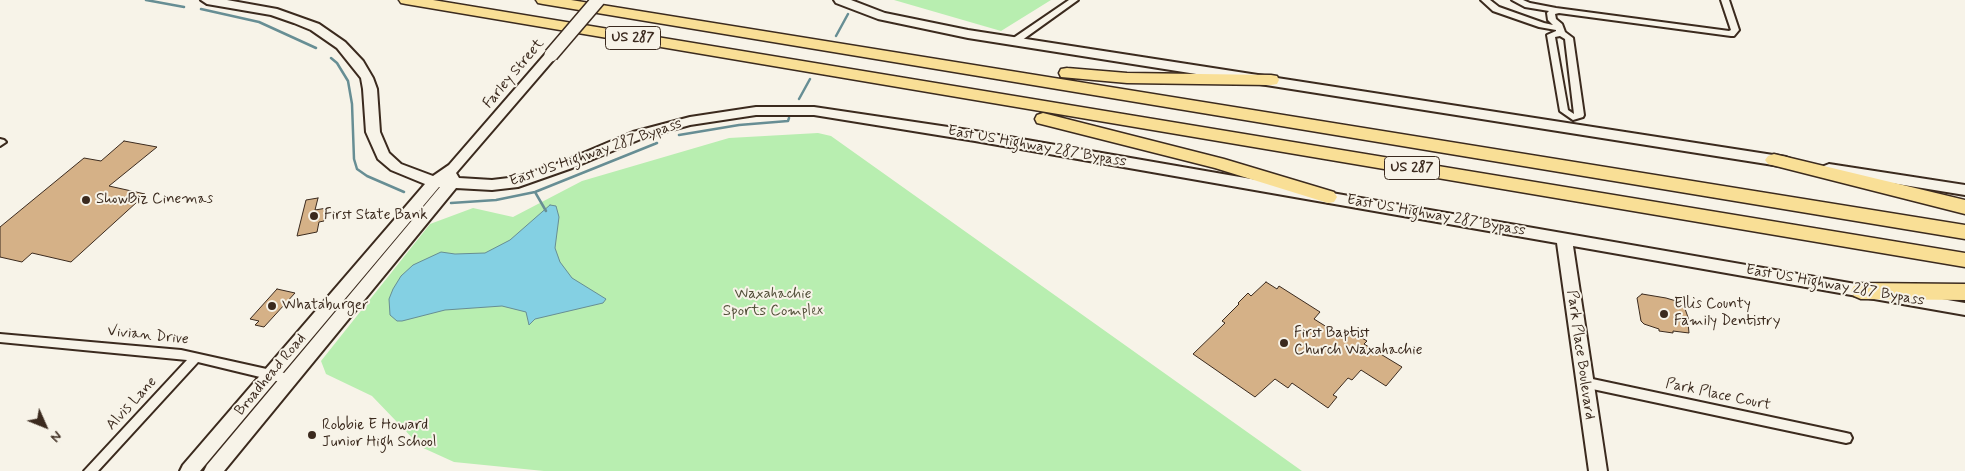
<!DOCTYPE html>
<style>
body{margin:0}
#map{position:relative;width:1965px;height:471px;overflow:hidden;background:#f7f3e8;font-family:Mynerve,sans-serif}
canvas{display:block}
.north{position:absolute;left:20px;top:401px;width:50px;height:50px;-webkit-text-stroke:4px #f7f3e8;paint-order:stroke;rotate:134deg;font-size:14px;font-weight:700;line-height:20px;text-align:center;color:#3b2a1e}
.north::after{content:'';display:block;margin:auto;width:18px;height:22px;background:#3b2a1e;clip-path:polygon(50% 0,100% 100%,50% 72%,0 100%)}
</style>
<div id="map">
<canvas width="1965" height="471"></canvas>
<div class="north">N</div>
</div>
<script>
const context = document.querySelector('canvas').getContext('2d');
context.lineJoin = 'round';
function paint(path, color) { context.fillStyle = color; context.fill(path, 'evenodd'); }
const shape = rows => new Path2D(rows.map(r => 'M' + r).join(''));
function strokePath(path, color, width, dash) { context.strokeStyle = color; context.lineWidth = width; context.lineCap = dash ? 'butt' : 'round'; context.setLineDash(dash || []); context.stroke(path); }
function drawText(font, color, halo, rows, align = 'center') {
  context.font = font + ' Mynerve,sans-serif'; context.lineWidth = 4; context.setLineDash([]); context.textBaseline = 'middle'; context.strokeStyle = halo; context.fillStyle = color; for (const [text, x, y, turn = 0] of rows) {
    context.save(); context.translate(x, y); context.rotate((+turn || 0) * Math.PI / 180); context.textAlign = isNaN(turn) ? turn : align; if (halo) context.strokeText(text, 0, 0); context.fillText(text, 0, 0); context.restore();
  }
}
paint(shape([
 [894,0,1051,0,1001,31],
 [818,133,831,136,1302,471,544,471,454,462,421,447,372,396,326,374,321,361,430,224,473,208,513,217,582,181,729,138]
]), '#b8eeb0');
const water = shape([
 [550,205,556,206,559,217,555,248,560,262,572,278,606,299,603,303,535,319,529,325,526,312,502,306,445,310,402,321,397,321,390,315,389,299,393,289,401,276,413,265,441,252,455,254,485,253,510,240,550,205]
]);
paint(water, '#84d0e3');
strokePath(water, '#678e94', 1);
strokePath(shape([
 [146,0,184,7],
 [201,9,259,22,316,48],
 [836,36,848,14],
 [331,58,337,63,348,81,352,104,354,159,357,169,367,176,404,192],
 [799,99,810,79],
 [679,135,739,125,788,121,789,118],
 [535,192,546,211],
 [451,203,496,200,535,192,657,143]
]), '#678e94', 2.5);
const building = shape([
 [124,141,157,147,109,186,145,194,137,202,71,262,32,253,22,262,0,257,0,227,84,158,101,161,124,141],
 [318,198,315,210,327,208,324,221,319,222,317,232,297,236,306,200,318,198],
 [1266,282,1277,289,1279,286,1320,312,1314,319,1346,339,1352,332,1367,341,1364,344,1402,367,1386,386,1361,370,1352,380,1348,378,1333,395,1337,397,1328,408,1292,383,1288,388,1275,379,1255,397,1193,354,1225,323,1222,321,1239,304,1238,303,1248,293,1251,296,1266,282],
 [277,289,295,293,264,327,255,325,259,321,250,319,277,289],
 [1642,294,1666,298,1683,303,1690,323,1688,323,1689,333,1673,331,1673,333,1659,331,1659,329,1644,324,1641,321,1637,298,1642,294]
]);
paint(building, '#d5b187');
strokePath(building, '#3b2a1e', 1);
const street = shape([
 [1069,0,1078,0,1018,43,1012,43,1012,39,1069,0],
 [1481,0,1490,0,1499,7,1544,23,1553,25,1548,20,1547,13,1549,11,1525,7,1512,0,1523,0,1530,3,1556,8,1729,31,1731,30,1721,0,1729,0,1739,30,1734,36,1731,36,1559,13,1555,14,1556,19,1562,24,1565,32,1573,38,1584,115,1583,117,1573,120,1560,111,1547,35,1556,31,1556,30,1539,27,1493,11,1481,0],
 [1560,36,1565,39,1574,114,1568,110,1555,37,1560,36],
 [0,139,4,140,6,142,0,146,0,139],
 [0,334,181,350,289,374,293,376,295,379,293,382,289,384,198,362,98,471,84,471,187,360,0,342,0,334],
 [1583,377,1846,433,1850,434,1852,438,1850,442,1846,443,1583,387,1579,385,1577,382,1579,379,1583,377]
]);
const secondary = shape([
 [201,0,227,0,277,9,319,24,345,42,363,61,373,78,377,89,380,132,389,153,401,164,433,176,449,165,547,52,551,51,555,52,557,55,555,58,456,173,459,178,492,180,517,177,562,162,633,132,690,117,756,107,814,107,975,131,1965,303,1965,315,1573,246,1607,471,1589,471,1557,243,975,141,814,115,756,115,690,125,643,138,572,168,518,187,492,190,456,188,224,471,204,471,207,465,440,187,439,187,200,471,180,471,183,465,425,184,391,170,378,159,366,132,363,89,361,78,337,48,311,30,294,23,271,15,207,4,201,0],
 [834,0,851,0,885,13,968,30,1786,157,1791,159,1793,162,1791,165,1786,167,968,38,878,19,836,3,834,0],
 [1829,164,1965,185,1965,195,1824,172,1822,169,1824,166,1829,164]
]);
const highway = shape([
 [399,0,433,0,1965,253,1965,267,406,4,401,3,399,0],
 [536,0,571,0,1965,225,1965,239,543,4,538,3,536,0],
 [1067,68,1127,73,1271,75,1277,76,1279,80,1277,84,1271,85,1127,83,1061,77,1059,73,1061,69,1067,68],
 [1043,113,1224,159,1334,192,1337,197,1334,202,1328,203,1215,168,1037,123,1035,119,1037,115,1043,113],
 [1774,154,1965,200,1965,214,1768,164,1765,160,1768,156,1774,154],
 [1861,283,1965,284,1965,300,1861,299,1854,296,1851,291,1854,286,1861,283]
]);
strokePath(street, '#3b2a1e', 4);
strokePath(secondary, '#3b2a1e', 4);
strokePath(highway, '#3b2a1e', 3);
paint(street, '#f7f3e8');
paint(secondary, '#f7f3e8');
paint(highway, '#f9df96');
const secondaryBridge = shape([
 [551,55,598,0]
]);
strokePath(secondaryBridge, '#3b2a1e', 16, []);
strokePath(secondaryBridge, '#f7f3e8', 13);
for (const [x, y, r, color] of [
 [86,200,5,"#3b2a1e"],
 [314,216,5,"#3b2a1e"],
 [272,306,5,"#3b2a1e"],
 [1664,314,5,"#3b2a1e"],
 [1284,343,5,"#3b2a1e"],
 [312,435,5,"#3b2a1e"]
]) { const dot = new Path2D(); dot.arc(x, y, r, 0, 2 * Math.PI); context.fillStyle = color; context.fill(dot); strokePath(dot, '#f7f3e8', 2); }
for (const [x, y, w] of [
 [633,38,55],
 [1412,168,55]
]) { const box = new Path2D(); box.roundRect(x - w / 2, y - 11.5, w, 23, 4); context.fillStyle = '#f7f3e8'; context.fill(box); strokePath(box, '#3b2a1e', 1); }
drawText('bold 14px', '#3b2a1e', null, [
 ["US 287",633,38],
 ["US 287",1412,168]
]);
drawText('15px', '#3b2a1e', '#f7f3e8', [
 ["Farley Street",514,74,-50],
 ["East US Highway 287 Bypass",1037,147,10],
 ["East US Highway 287 Bypass",596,153,-19],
 ["East US Highway 287 Bypass",1436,216,10],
 ["East US Highway 287 Bypass",1835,286,10],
 ["Vivian Drive",148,336,6],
 ["Park Place Boulevard",1580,355,82],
 ["Broadhead Road",271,375,-50],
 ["Park Place Court",1718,395,12],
 ["Alvis Lane",132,404,-47]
]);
drawText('15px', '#3b2a1e', '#f7f3e8', [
 ["ShowBiz Cinemas",96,200],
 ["First State Bank",324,216],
 ["Ellis County",1674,305],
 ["Family Dentistry",1674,322],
 ["Whataburger",282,306],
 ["First Baptist",1294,334],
 ["Church Waxahachie",1294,351],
 ["Robbie E Howard",322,426],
 ["Junior High School",322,443]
], 'left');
drawText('15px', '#54513b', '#f7f3e8', [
 ["Waxahachie",773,295],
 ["Sports Complex",773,312]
]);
</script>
